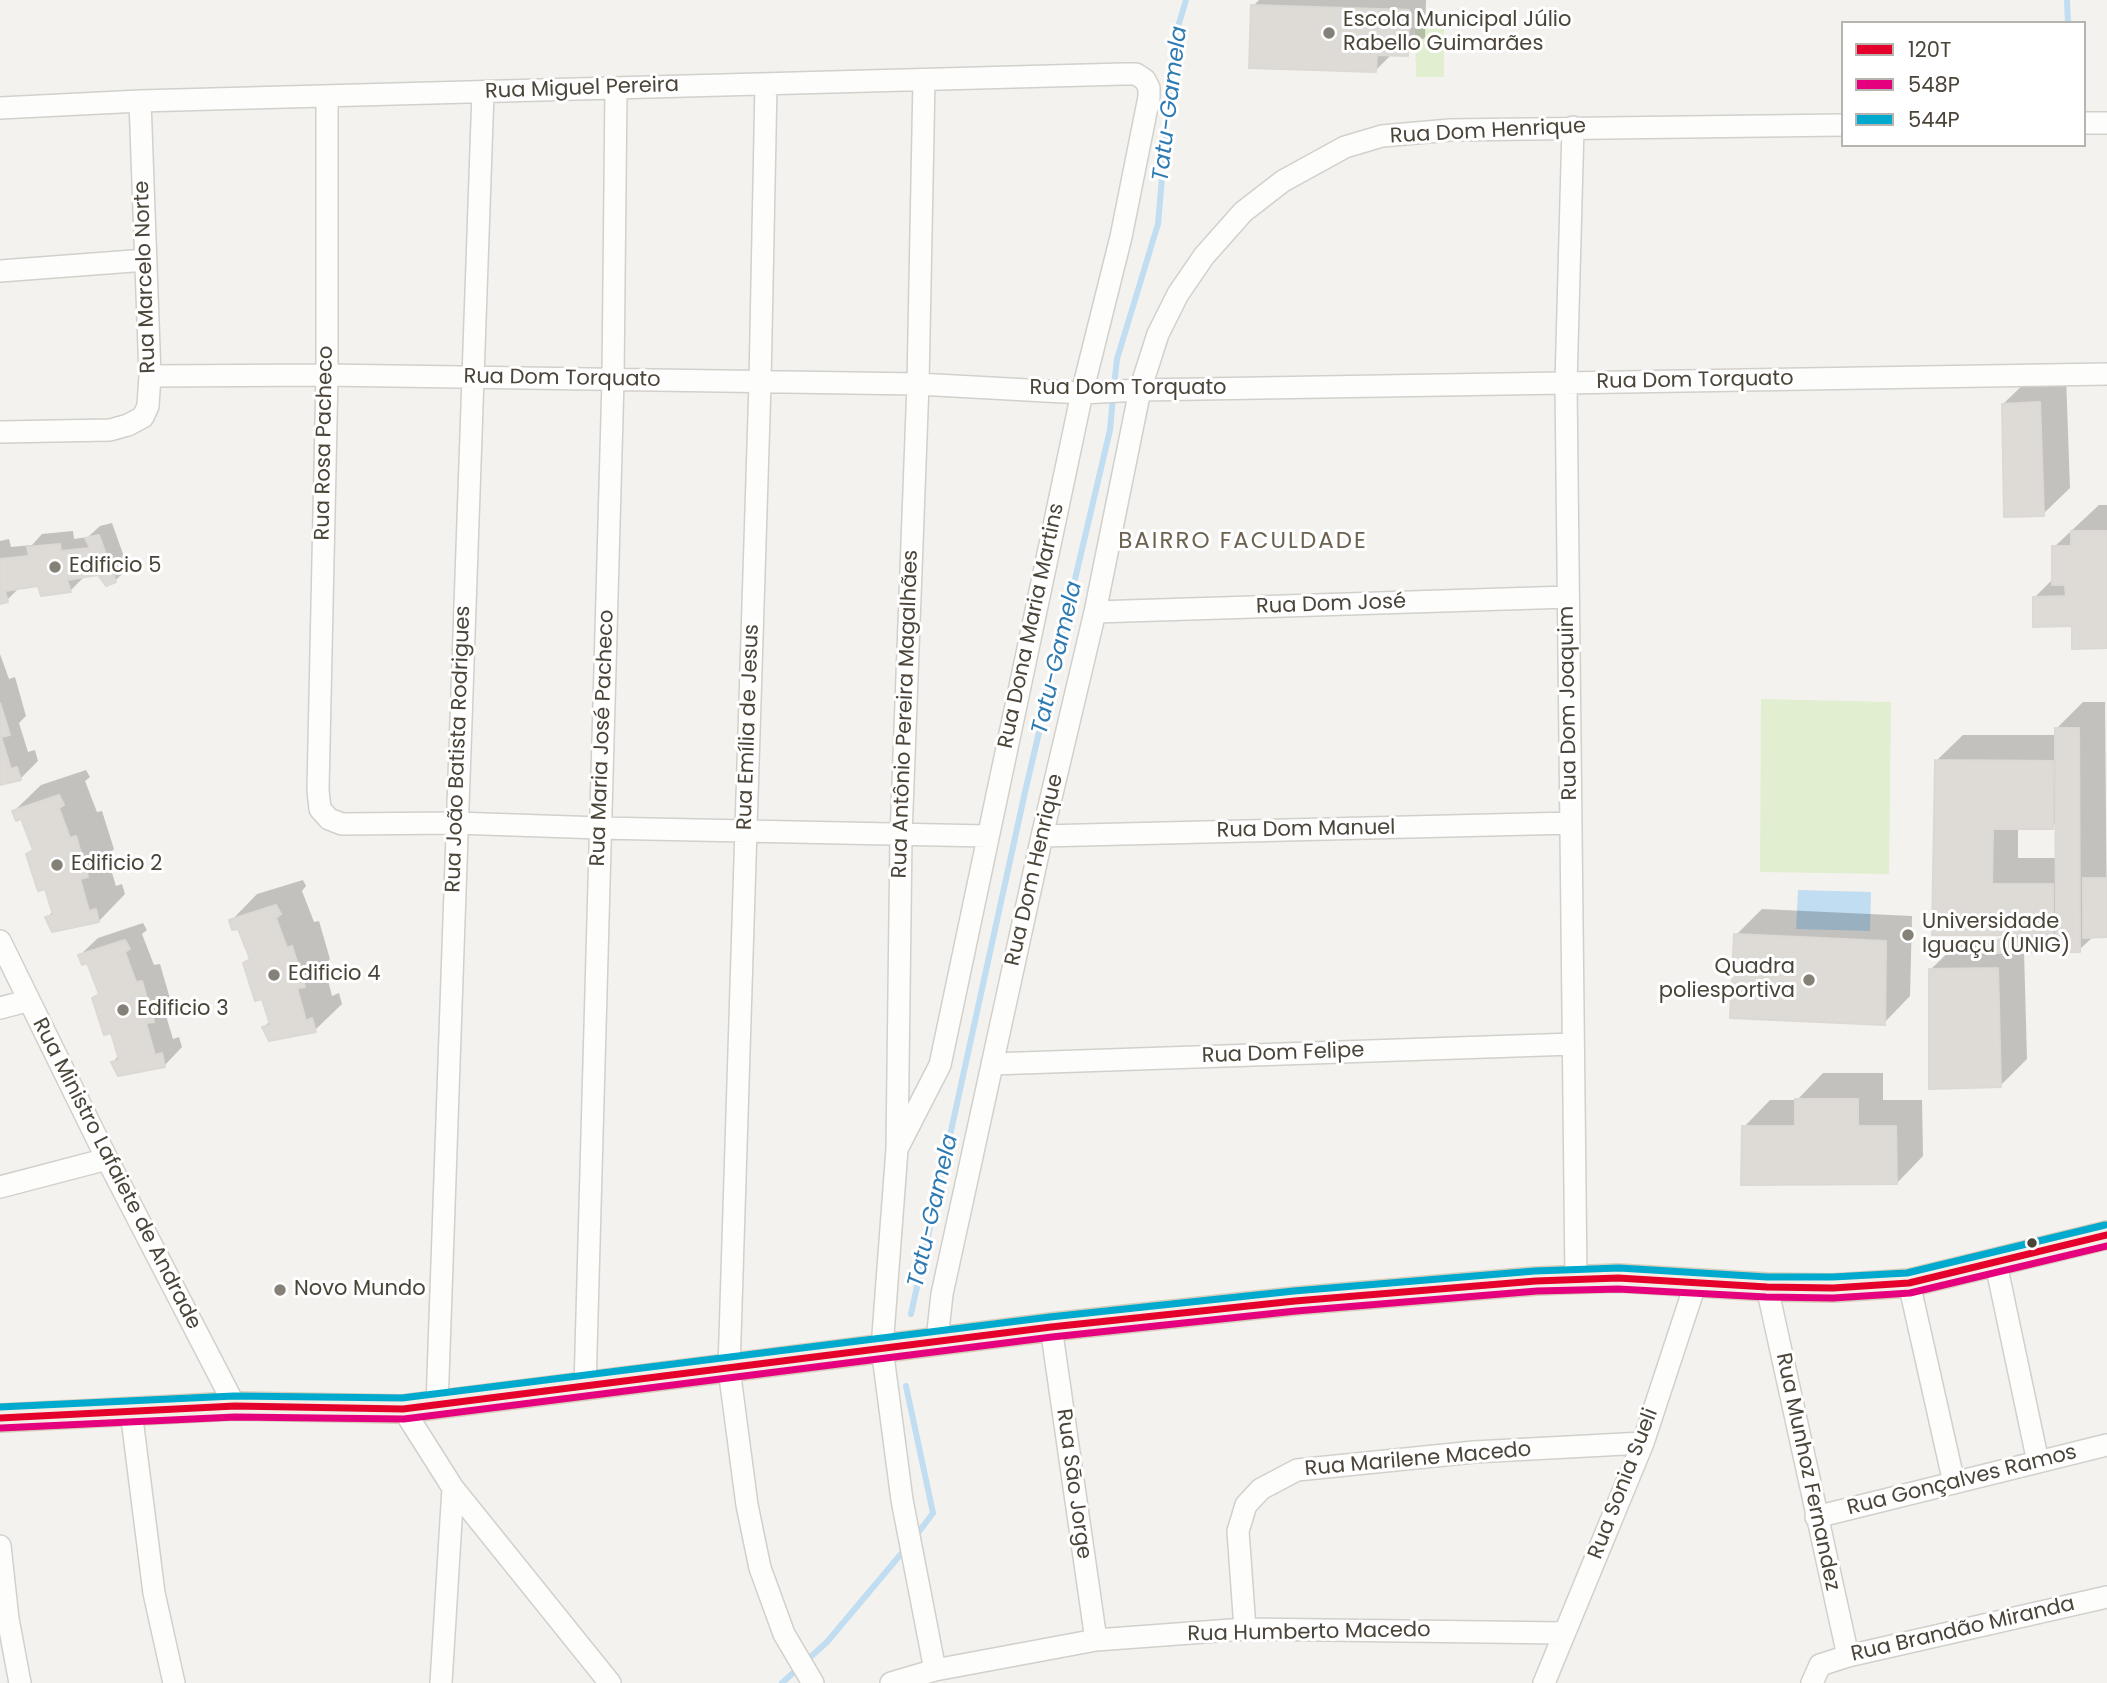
<!DOCTYPE html>
<meta charset="utf-8">
<style>
body{margin:0}
#map{position:relative;width:2107px;height:1683px;overflow:hidden;background:#f4f2ee;font-family:Poppins,sans-serif}
canvas{display:block}
.legend{position:absolute;left:1841px;top:21px;width:245px;height:126px;box-sizing:border-box;background:#fff;border:2px solid #b7b4b0;margin:0;padding:9px 12px;list-style:none;font-size:21px;color:#4b4439}
.legend li{display:flex;align-items:center;gap:14px;height:35px}
.legend b{width:35px;border:2px solid #b7b4b0}
</style>
<div id="map">
<canvas width="2107" height="1683"></canvas>
<ul class="legend">
<li><b style="height:9px;background:#e4002b"></b>120T</li>
<li><b style="height:9px;background:#e5007d"></b>548P</li>
<li><b style="height:9px;background:#00a9ce"></b>544P</li>
</ul>
</div>
<script>
const context = document.querySelector('canvas').getContext('2d');
context.lineJoin = 'round';
function paint(path, color) { context.fillStyle = color; context.fill(path, 'evenodd'); }
const shape = rows => new Path2D(rows.map(r => 'M' + r).join(''));
function strokePath(path, color, width, dash) { context.strokeStyle = color; context.lineWidth = width; context.lineCap = dash ? 'butt' : 'round'; context.setLineDash(dash || []); context.stroke(path); }
function drawText(font, color, halo, rows, align = 'center') {
  context.font = font + ' Poppins,sans-serif'; context.lineWidth = 6; context.setLineDash([]); context.textBaseline = 'middle'; context.strokeStyle = halo; context.fillStyle = color; for (const [text, x, y, turn = 0] of rows) {
    context.save(); context.translate(x, y); context.rotate((+turn || 0) * Math.PI / 180); context.textAlign = isNaN(turn) ? turn : align; if (halo) context.strokeText(text, 0, 0); context.fillText(text, 0, 0); context.restore();
  }
}
paint(shape([
 [1415,26,1444,26,1444,77,1416,77],
 [1761,699,1891,702,1889,874,1760,872]
]), '#e1eecf');
paint(shape([
 [1798,890,1871,892,1870,931,1796,929]
]), '#c0ddf1');
paint(shape([
 [1259,0,1426,0,1425,37,1407,54,1392,54,1375,71,1253,6],
 [2066,376,2070,488,2043,514,2003,404,2030,378],
 [2099,505,2107,505,2107,647,2035,597,2054,578,2054,547],
 [112,523,128,568,115,581,99,573,82,576,83,578,70,591,39,584,21,586,7,600,0,602,0,541,9,539,11,547,32,545,42,534,73,531,74,539,88,537,100,526],
 [0,654,9,679,15,677,26,716,19,723,28,752,35,750,38,761,20,779,0,783],
 [2083,702,2105,702,2107,936,2094,936,2079,950,2024,951,2027,1059,2000,1086,1931,969,1958,943,1997,942,2005,933,1936,761,1963,735,2056,735,2056,729],
 [2057,822,2057,858,2018,858,2018,827,2052,827],
 [86,770,90,777,85,781,97,812,102,811,114,849,107,856,116,886,122,884,125,894,99,921,47,918,53,911,47,887,28,854,34,848,22,817,14,811,41,785],
 [303,880,306,886,302,891,314,922,319,921,330,959,324,965,332,996,339,993,342,1004,315,1030,264,1027,270,1021,263,997,245,964,251,957,239,927,231,921,257,894],
 [1762,909,1912,916,1910,996,1884,1023,1736,935],
 [143,923,147,930,142,934,154,965,160,964,171,1002,164,1009,173,1039,179,1037,182,1047,165,1065,113,1062,119,1055,113,1031,94,998,100,992,88,961,80,955,98,938],
 [1823,1073,1883,1073,1883,1100,1922,1100,1923,1156,1897,1183,1744,1127,1770,1100,1797,1100]
]), '#0003');
strokePath(shape([
 [2067,0,2068,23],
 [1114,386,1117,359,1158,224,1174,40,1186,0],
 [911,1314,1025,792,1110,430,1113,397],
 [906,1386,933,1513,915,1537],
 [782,1683,827,1642,906,1548]
]), '#c0ddf1', 6);
const building = shape([
 [1251,5,1409,10,1408,56,1377,55,1376,72,1249,68,1251,5],
 [2040,402,2044,516,2004,517,2002,404,2040,402],
 [2071,531,2107,531,2107,648,2072,649,2072,626,2033,627,2033,597,2066,596,2065,585,2052,585,2052,546,2071,546,2071,531],
 [99,535,116,582,106,586,98,575,67,580,71,592,41,596,38,586,5,591,8,602,0,604,0,559,29,556,27,547,60,544,61,551,90,548,85,538,99,535],
 [0,703,10,735,1,737,11,769,17,767,21,780,0,785,0,703],
 [2055,728,2079,728,2080,952,1995,953,1995,940,2056,939,2055,728],
 [1935,760,2053,761,2053,829,1993,829,1992,884,2053,884,2053,935,1932,935,1935,760],
 [59,795,64,805,59,808,70,838,76,836,88,877,80,879,89,911,96,909,99,922,52,932,45,917,53,915,45,889,38,891,26,854,33,850,21,819,16,821,12,811,59,795],
 [2083,878,2107,878,2107,937,2083,938,2083,878],
 [276,905,281,914,276,918,287,948,292,946,305,987,297,988,306,1021,312,1018,316,1032,269,1041,262,1027,270,1025,262,999,255,1001,243,963,250,959,238,929,232,930,229,920,276,905],
 [1734,934,1886,941,1885,1025,1730,1018,1734,934],
 [125,940,130,949,125,952,136,982,142,981,154,1022,146,1023,155,1055,162,1053,165,1067,118,1076,111,1062,119,1060,111,1033,104,1035,92,998,99,994,87,963,82,965,78,955,125,940],
 [1998,968,2001,1087,1929,1089,1929,969,1998,968],
 [1795,1099,1858,1099,1858,1126,1896,1126,1897,1184,1741,1185,1742,1126,1795,1126,1795,1099]
]);
paint(building, '#dedbd6');
strokePath(building, '#dcd9d4', 2);
const minor = shape([
 [924,80,918,384,901,836,897,1149,882,1348,902,1500,935,1670],
 [766,84,760,383,729,1369,747,1505,760,1568,784,1634,813,1683],
 [327,96,327,375,318,790,320,809,329,819,342,824,456,823,600,828,987,836],
 [0,108,140,101,1123,74,1136,74,1145,80,1149,88,1149,97,1121,237,1082,393,940,1065,897,1149],
 [2084,123,2107,123],
 [1573,127,1566,383,1576,1279],
 [0,271,146,260],
 [150,376,327,375,918,384,1082,393,1140,390,2107,374],
 [0,432,110,430,128,425,143,417,148,406,150,376,140,101],
 [1095,612,1568,597],
 [1042,836,1571,823],
 [0,941,107,1159,235,1406],
 [0,1008,27,1001],
 [992,1064,1573,1044],
 [0,1187,107,1159],
 [1996,1264,2038,1462],
 [1909,1283,1954,1483],
 [1767,1287,1848,1656],
 [1051,1327,1096,1640],
 [937,1340,942,1294,1042,836,1095,612,1140,390,1158,334,1178,294,1204,256,1243,212,1283,181,1345,147,1382,136,1450,130,1843,125],
 [585,1387,613,380,616,88],
 [437,1406,483,92],
 [403,1409,453,1488,610,1683],
 [131,1411,154,1593,174,1683],
 [1816,1517,2107,1445],
 [0,1546,8,1619,20,1683],
 [1245,1629,1238,1531,1246,1505,1261,1489,1297,1470,1474,1452,1643,1443],
 [441,1683,453,1488],
 [891,1683,935,1670,1096,1640,1245,1629,1564,1633],
 [1544,1683,1643,1443,1696,1282],
 [1812,1683,1820,1665,1848,1656,2107,1597]
]);
const major = shape([
 [0,1418,235,1406,403,1409,1051,1327,1295,1301,1536,1281,1618,1278,1767,1287,1833,1288,1909,1283,2107,1235]
]);
strokePath(minor, '#d2d0cb', 24);
strokePath(major, '#d6cebb', 30);
strokePath(minor, '#fdfdfc', 21);
strokePath(major, '#f2efe6', 26);
strokePath(shape([
 [0,1418,235,1406,403,1409,1051,1327,1295,1301,1536,1281,1618,1278,1767,1287,1833,1288,1909,1283,2107,1235]
]), '#e4002b', 7);
strokePath(shape([
 [1,1428,235,1417,404,1419,1052,1337,1296,1311,1537,1291,1618,1289,1766,1297,1833,1298,1910,1293,2107,1246]
]), '#e5007d', 7);
strokePath(shape([
 [0,1407,234,1396,402,1398,1050,1317,1294,1291,1535,1271,1619,1268,1767,1277,1833,1277,1907,1273,2105,1225]
]), '#00a9ce', 7);
for (const [x, y, r, color] of [
 [1329,33,7,"#868178"],
 [55,567,7,"#868178"],
 [57,865,7,"#868178"],
 [1908,935,7,"#868178"],
 [274,975,7,"#868178"],
 [1809,980,7,"#868178"],
 [123,1010,7,"#868178"],
 [2032,1243,6,"#4b4439"],
 [280,1290,7,"#868178"]
]) { const dot = new Path2D(); dot.arc(x, y, r, 0, 2 * Math.PI); context.fillStyle = color; context.fill(dot); strokePath(dot, '#fff', 2.5); }
drawText('21px', '#4b4439', '#fff', [
 ["Escola Municipal Júlio",1343,21],
 ["Rabello Guimarães",1343,45],
 ["Edificio 5",69,567],
 ["Edificio 2",71,865],
 ["Universidade",1922,923],
 ["Iguaçu (UNIG)",1922,947],
 ["Quadra",1795,968,"right"],
 ["poliesportiva",1795,992,"right"],
 ["Edificio 4",288,975],
 ["Edificio 3",137,1010],
 ["Novo Mundo",294,1290]
], 'left');
drawText('21px', '#4b4439', '#fff', [
 ["Rua Miguel Pereira",582,89,-2],
 ["Rua Dom Henrique",1488,132,-3],
 ["Rua Marcelo Norte",146,277,-92],
 ["Rua Dom Torquato",562,379,1],
 ["Rua Dom Torquato",1695,381,-1],
 ["Rua Dom Torquato",1128,389],
 ["Rua Rosa Pacheco",325,443,-89],
 ["Rua Dom José",1331,605,-2],
 ["Rua Dona Maria Martins",1032,626,-78],
 ["Rua Dom Joaquim",1569,703,-91],
 ["Rua Antônio Pereira Magalhães",906,714,-88],
 ["Rua Emília de Jesus",749,727,-88],
 ["Rua Maria José Pacheco",603,738,-88],
 ["Rua João Batista Rodrigues",459,749,-88],
 ["Rua Dom Manuel",1306,830,-1],
 ["Rua Dom Henrique",1035,870,-77],
 ["Rua Dom Felipe",1283,1054,-2],
 ["Rua Ministro Lafaiete de Andrade",116,1174,63],
 ["Rua Marilene Macedo",1418,1460,-5],
 ["Rua Munhoz Fernandez",1807,1472,78],
 ["Rua Gonçalves Ramos",1962,1481,-14],
 ["Rua Sāo Jorge",1073,1484,82],
 ["Rua Sonia Sueli",1624,1484,-69],
 ["Rua Brandão Miranda",1963,1630,-13],
 ["Rua Humberto Macedo",1309,1633,-1]
]);
drawText('italic 23px', '#2e7ab2', '#fff', [
 ["Tatu-Gamela",1171,104,-83],
 ["Tatu-Gamela",1058,658,-77],
 ["Tatu-Gamela",934,1211,-77]
]);
context.letterSpacing = '2px';
drawText('23px', '#6e6250', '#fff', [
 ["BAIRRO FACULDADE",1243,542]
]);
context.letterSpacing = '0px';
</script>
